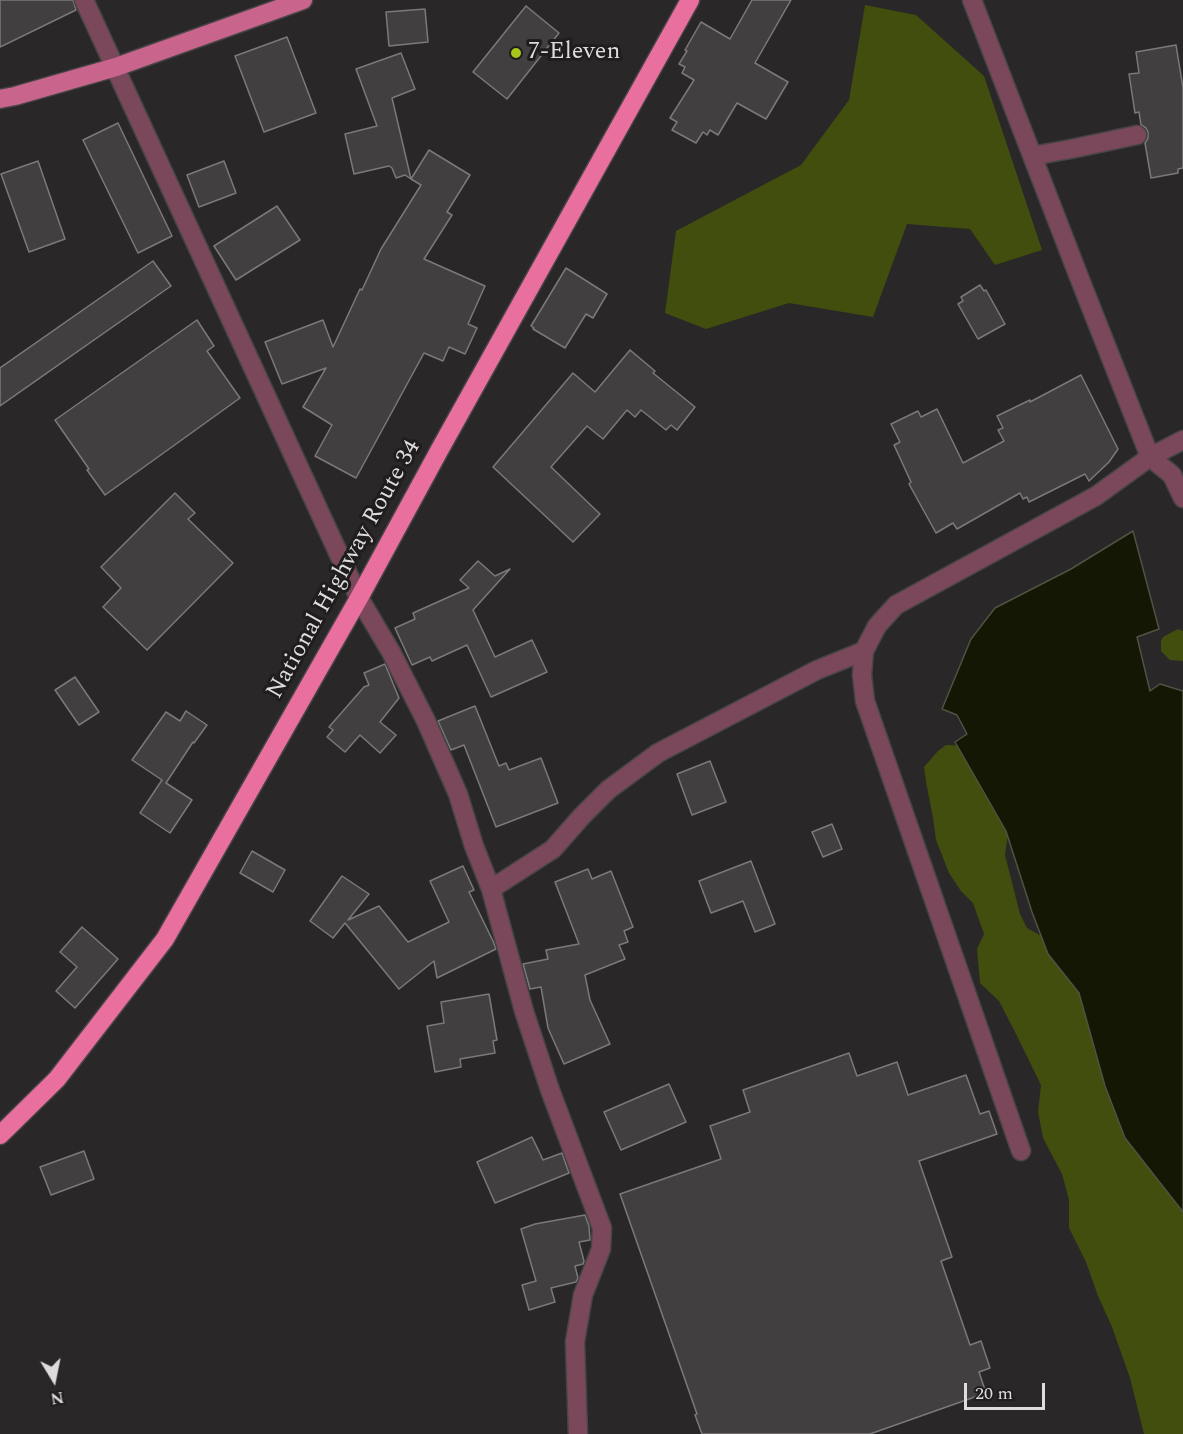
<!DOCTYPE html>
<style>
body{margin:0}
#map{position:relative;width:1183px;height:1434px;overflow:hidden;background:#2a2728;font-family:Spectral,serif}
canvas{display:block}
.north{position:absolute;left:24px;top:1350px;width:60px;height:60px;-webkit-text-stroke:4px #201d1e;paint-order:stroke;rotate:170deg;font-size:16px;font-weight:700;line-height:24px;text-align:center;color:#dedcdd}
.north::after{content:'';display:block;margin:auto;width:21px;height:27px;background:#dedcdd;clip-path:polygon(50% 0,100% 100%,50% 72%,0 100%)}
.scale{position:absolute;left:964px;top:1383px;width:81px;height:27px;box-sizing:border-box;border:3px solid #dedcdd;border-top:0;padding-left:8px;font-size:18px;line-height:21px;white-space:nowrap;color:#dedcdd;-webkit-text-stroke:4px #201d1e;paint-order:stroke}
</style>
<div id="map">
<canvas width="1183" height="1434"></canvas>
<div class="north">N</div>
<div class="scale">20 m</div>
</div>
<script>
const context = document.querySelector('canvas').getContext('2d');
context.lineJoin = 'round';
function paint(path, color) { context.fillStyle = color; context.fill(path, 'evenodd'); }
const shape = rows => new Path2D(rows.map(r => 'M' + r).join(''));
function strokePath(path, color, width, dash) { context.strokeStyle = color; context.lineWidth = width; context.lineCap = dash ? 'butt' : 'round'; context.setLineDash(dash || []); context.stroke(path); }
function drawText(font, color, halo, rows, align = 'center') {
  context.font = font + ' Spectral,serif'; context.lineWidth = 6; context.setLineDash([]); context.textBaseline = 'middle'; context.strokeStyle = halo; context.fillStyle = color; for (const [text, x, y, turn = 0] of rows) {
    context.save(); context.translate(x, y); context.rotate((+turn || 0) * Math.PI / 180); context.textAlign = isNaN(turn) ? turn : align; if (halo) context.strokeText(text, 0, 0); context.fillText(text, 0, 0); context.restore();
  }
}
paint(shape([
 [865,5,916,15,984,76,1042,250,995,265,970,229,907,224,873,317,789,303,706,329,665,313,676,231,801,165,849,100],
 [1178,629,1183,631,1183,661,1170,660,1161,651,1161,641,1163,637],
 [946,745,970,746,1010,820,1005,855,1020,914,1027,928,1054,943,1183,1129,1183,1434,1144,1434,1130,1378,1112,1327,1098,1296,1086,1262,1069,1228,1069,1200,1062,1174,1043,1138,1038,1112,1041,1085,1016,1034,999,1001,980,983,977,949,984,934,973,903,961,891,949,873,936,840,933,818,926,782,924,767,938,751]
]), '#414e0d');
const water = shape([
 [1133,531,1159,629,1137,637,1150,691,1160,684,1183,691,1183,1212,1125,1138,1105,1086,1079,993,1048,954,1032,912,1006,831,955,742,967,734,957,715,942,709,971,639,995,608,1071,569,1133,531]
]);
paint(water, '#131703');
strokePath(water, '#505244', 1.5);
const building = shape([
 [0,0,73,0,76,10,0,47,0,0],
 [752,0,791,0,755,63,788,82,766,119,737,103,718,135,710,130,707,135,703,132,696,143,672,130,677,122,670,118,694,80,682,73,685,67,679,64,687,51,685,50,701,22,730,39,752,0],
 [526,6,559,33,507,99,473,72,526,6],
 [425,9,428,42,389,46,386,12,425,9],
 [287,37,316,113,264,132,235,56,287,37],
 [1176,45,1183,88,1183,168,1178,169,1178,173,1151,178,1145,143,1148,138,1148,132,1146,128,1141,125,1139,112,1135,113,1129,74,1139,73,1136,52,1176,45],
 [401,53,415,89,392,98,411,179,405,175,396,178,392,168,389,166,354,174,345,134,377,126,356,69,401,53],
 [118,123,172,236,138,253,83,140,118,123],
 [429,150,470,175,447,212,452,215,424,259,485,286,468,324,477,328,465,354,449,347,443,361,424,353,356,478,315,456,332,425,303,407,326,368,282,384,265,342,323,320,333,347,360,289,362,290,381,249,421,185,411,179,429,150],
 [38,161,65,239,29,252,1,174,38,161],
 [224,161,236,193,199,207,187,175,224,161],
 [277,206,300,240,236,280,214,246,277,206],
 [153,261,171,286,0,406,0,368,153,261],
 [566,268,607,294,593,318,586,314,565,348,533,329,534,328,531,326,566,268],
 [980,285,984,291,986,290,1005,324,978,339,958,304,963,301,961,297,980,285],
 [197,320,214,346,207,351,240,398,105,495,87,470,89,469,55,420,197,320],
 [630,350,655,371,653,373,695,407,677,430,671,425,666,430,641,410,635,417,627,410,603,439,587,426,551,467,600,514,573,542,493,467,573,373,595,392,630,350],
 [1081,375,1118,449,1109,462,1089,481,1085,474,1029,502,1027,497,1023,499,1020,493,957,529,953,523,936,533,909,484,911,482,894,445,900,442,891,424,918,411,921,417,937,409,963,463,1004,441,998,430,1003,428,997,416,1030,400,1030,402,1081,375],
 [175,493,195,513,188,519,233,563,147,650,103,607,121,588,101,567,175,493],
 [478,561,495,576,510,569,473,610,495,657,532,640,547,672,491,697,467,645,432,661,430,657,412,665,395,628,415,619,413,613,469,588,460,580,478,561],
 [385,664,399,698,380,722,396,735,380,753,360,735,345,752,327,737,333,730,329,727,364,687,369,685,364,673,385,664],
 [75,677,99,712,79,725,55,690,75,677],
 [475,706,499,766,506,763,509,770,541,758,558,803,496,827,464,745,451,750,438,721,475,706],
 [186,711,207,725,194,743,193,742,166,783,192,800,170,833,140,813,162,780,132,760,166,712,180,721,186,711],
 [710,761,726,802,692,815,677,774,710,761],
 [832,824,842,849,823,857,812,832,832,824],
 [252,851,285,870,273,892,240,873,252,851],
 [751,861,775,924,755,932,743,901,711,913,699,881,751,861],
 [463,866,474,890,469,892,493,941,496,949,437,978,434,961,399,989,345,923,333,938,310,921,342,876,369,894,348,920,379,906,408,942,449,922,430,881,463,866],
 [588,869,592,879,611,871,633,927,624,931,628,942,619,945,625,959,585,975,590,1000,610,1044,564,1064,548,1028,541,987,530,989,523,964,548,959,546,950,579,944,555,882,588,869],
 [82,927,118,959,75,1008,56,991,77,967,60,952,82,927],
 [489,994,497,1040,493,1041,495,1053,460,1059,461,1067,435,1072,427,1026,444,1023,441,1002,489,994],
 [849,1053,857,1076,897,1062,908,1095,966,1075,980,1114,989,1111,997,1134,919,1161,952,1257,941,1261,970,1345,981,1341,990,1368,979,1372,986,1393,870,1434,702,1434,695,1415,697,1414,620,1194,721,1159,710,1126,750,1112,743,1090,849,1053],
 [669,1084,686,1122,621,1150,604,1112,669,1084],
 [532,1137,543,1160,562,1153,569,1173,495,1203,477,1162,532,1137],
 [84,1151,94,1179,51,1195,40,1167,84,1151],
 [585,1215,589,1226,590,1240,579,1242,584,1261,583,1264,575,1266,578,1278,576,1282,551,1288,555,1302,529,1310,522,1285,536,1281,521,1229,535,1224,585,1215]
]);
paint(building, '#423f40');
strokePath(building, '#7d797a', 1.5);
const minor = shape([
 [84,0,359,598,391,652,426,721,458,794,474,846,491,889,553,849,582,816,608,790,658,753,817,670,864,651],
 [972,0,1079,277,1150,457,1172,475,1183,498],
 [1032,156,1071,149,1137,135],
 [491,889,524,1011,550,1090,602,1228,601,1249,583,1295,575,1342,578,1434],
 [1021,1151,865,701,862,675,864,651,877,626,896,605,1096,496,1150,457,1183,440]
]);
const major = shape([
 [0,99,15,96,116,67,303,0]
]);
const highway = shape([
 [0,1135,57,1079,165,939,359,598,440,449,690,0]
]);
strokePath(minor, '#474445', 21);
strokePath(major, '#474445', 21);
strokePath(highway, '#474445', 21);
strokePath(minor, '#7a485a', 18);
strokePath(major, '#c9648c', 18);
strokePath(highway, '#e96f9f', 18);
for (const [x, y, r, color] of [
 [516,53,6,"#a9c71a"]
]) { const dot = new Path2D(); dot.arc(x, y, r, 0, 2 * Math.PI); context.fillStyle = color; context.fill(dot); strokePath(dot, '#201d1e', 2); }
drawText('24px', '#dedcdd', '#201d1e', [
 ["7-Eleven",528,53]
], 'left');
drawText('24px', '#dedcdd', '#201d1e', [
 ["National Highway Route 34",345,570,-61]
]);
</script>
